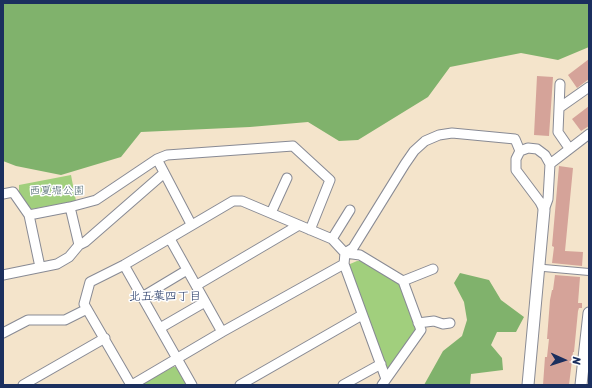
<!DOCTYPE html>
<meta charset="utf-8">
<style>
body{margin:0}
#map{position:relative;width:592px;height:388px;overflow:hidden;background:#f4e4cb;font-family:Sriracha,sans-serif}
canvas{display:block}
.frame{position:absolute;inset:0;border:4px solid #1b2f5e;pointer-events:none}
.north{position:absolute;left:544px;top:340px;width:40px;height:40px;-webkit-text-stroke:3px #fff;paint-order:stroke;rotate:93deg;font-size:11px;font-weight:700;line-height:16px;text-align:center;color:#1b2f5e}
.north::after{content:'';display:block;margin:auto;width:14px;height:18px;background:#1b2f5e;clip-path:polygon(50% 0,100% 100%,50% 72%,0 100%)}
</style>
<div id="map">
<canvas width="592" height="388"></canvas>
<div class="frame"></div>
<div class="north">N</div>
</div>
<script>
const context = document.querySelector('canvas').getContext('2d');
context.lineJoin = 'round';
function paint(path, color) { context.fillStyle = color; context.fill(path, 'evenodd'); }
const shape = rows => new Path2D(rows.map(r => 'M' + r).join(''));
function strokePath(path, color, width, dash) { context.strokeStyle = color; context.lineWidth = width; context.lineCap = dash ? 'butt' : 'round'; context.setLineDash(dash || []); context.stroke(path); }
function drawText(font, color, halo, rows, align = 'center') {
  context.font = font + ' Sriracha,"Klee One",sans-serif'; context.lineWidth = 3; context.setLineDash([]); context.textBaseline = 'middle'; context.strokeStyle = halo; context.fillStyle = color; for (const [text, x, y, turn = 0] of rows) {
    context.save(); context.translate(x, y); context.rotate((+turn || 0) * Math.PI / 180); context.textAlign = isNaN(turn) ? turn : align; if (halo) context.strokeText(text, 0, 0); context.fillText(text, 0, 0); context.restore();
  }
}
paint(shape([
 [71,175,76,201,32,209,27,208,19,194,19,185],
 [357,261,361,261,400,283,418,332,391,369,384,368,347,271,350,264],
 [173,367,178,367,189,385,140,385]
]), '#a1cf7d');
paint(shape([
 [3,3,589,3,589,47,558,60,521,53,450,67,428,97,358,140,339,141,308,122,250,127,141,132,121,157,61,175,16,166,3,161],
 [460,273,489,280,501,300,524,317,516,332,497,332,491,345,502,358,503,370,471,374,470,385,424,385,443,351,462,336,467,320,464,302,454,283]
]), '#80b26c');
paint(shape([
 [589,59,589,79,577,88,568,75],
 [537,76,553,77,549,136,534,135],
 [589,106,589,126,581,131,572,119],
 [559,166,573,168,565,251,583,252,582,266,552,263,554,247,552,246],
 [555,275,580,277,578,303,582,303,582,308,579,308,578,311,574,352,573,352,569,385,543,385,545,357,547,357,549,339,547,339,550,300,552,290,553,290]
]), '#d5a399');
const pedestrian = shape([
 [544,268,589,272]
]);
const minor = shape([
 [560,84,558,132,569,148],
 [559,108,589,87],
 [528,148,537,149,545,155,550,164,548,199,544,210,540,202,516,170,516,159,520,151,528,148],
 [157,159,191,224],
 [550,164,589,134],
 [3,194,13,192,29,215,70,207,96,200,157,159,167,155,293,146,330,180,310,230],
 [271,213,287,178],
 [29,215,40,267],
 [170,239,222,332],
 [332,239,350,210],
 [79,245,85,242,163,174],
 [124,265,192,385],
 [3,275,57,264,69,257,79,245,70,207],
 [403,281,433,269],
 [197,285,299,225],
 [142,297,187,270],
 [418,323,434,321,443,324,450,323],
 [160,328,205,302],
 [3,333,28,320,65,320,87,309],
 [386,379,344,264,345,253,353,248,405,164,414,151,425,141,439,135,452,133,515,139,520,151],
 [23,385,105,338],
 [131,385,84,304,90,282,124,265,233,201,242,201,332,239,345,253,360,255,403,281,421,330,382,385],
 [132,385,222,332,344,264],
 [240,385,362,315],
 [343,385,381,364]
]);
const tertiary = shape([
 [528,385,544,210],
 [581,385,589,313]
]);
strokePath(pedestrian, '#888a94', 8);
strokePath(minor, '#888a94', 11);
strokePath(tertiary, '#888a94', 13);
strokePath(pedestrian, '#fff', 6);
strokePath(minor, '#fff', 9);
strokePath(tertiary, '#fff', 11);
drawText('11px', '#435f67', '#fff', [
 ["西夏堀公園",57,191]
]);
drawText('12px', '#1b2f5e', '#fff', [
 ["北五葉四丁目",165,297]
]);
</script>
